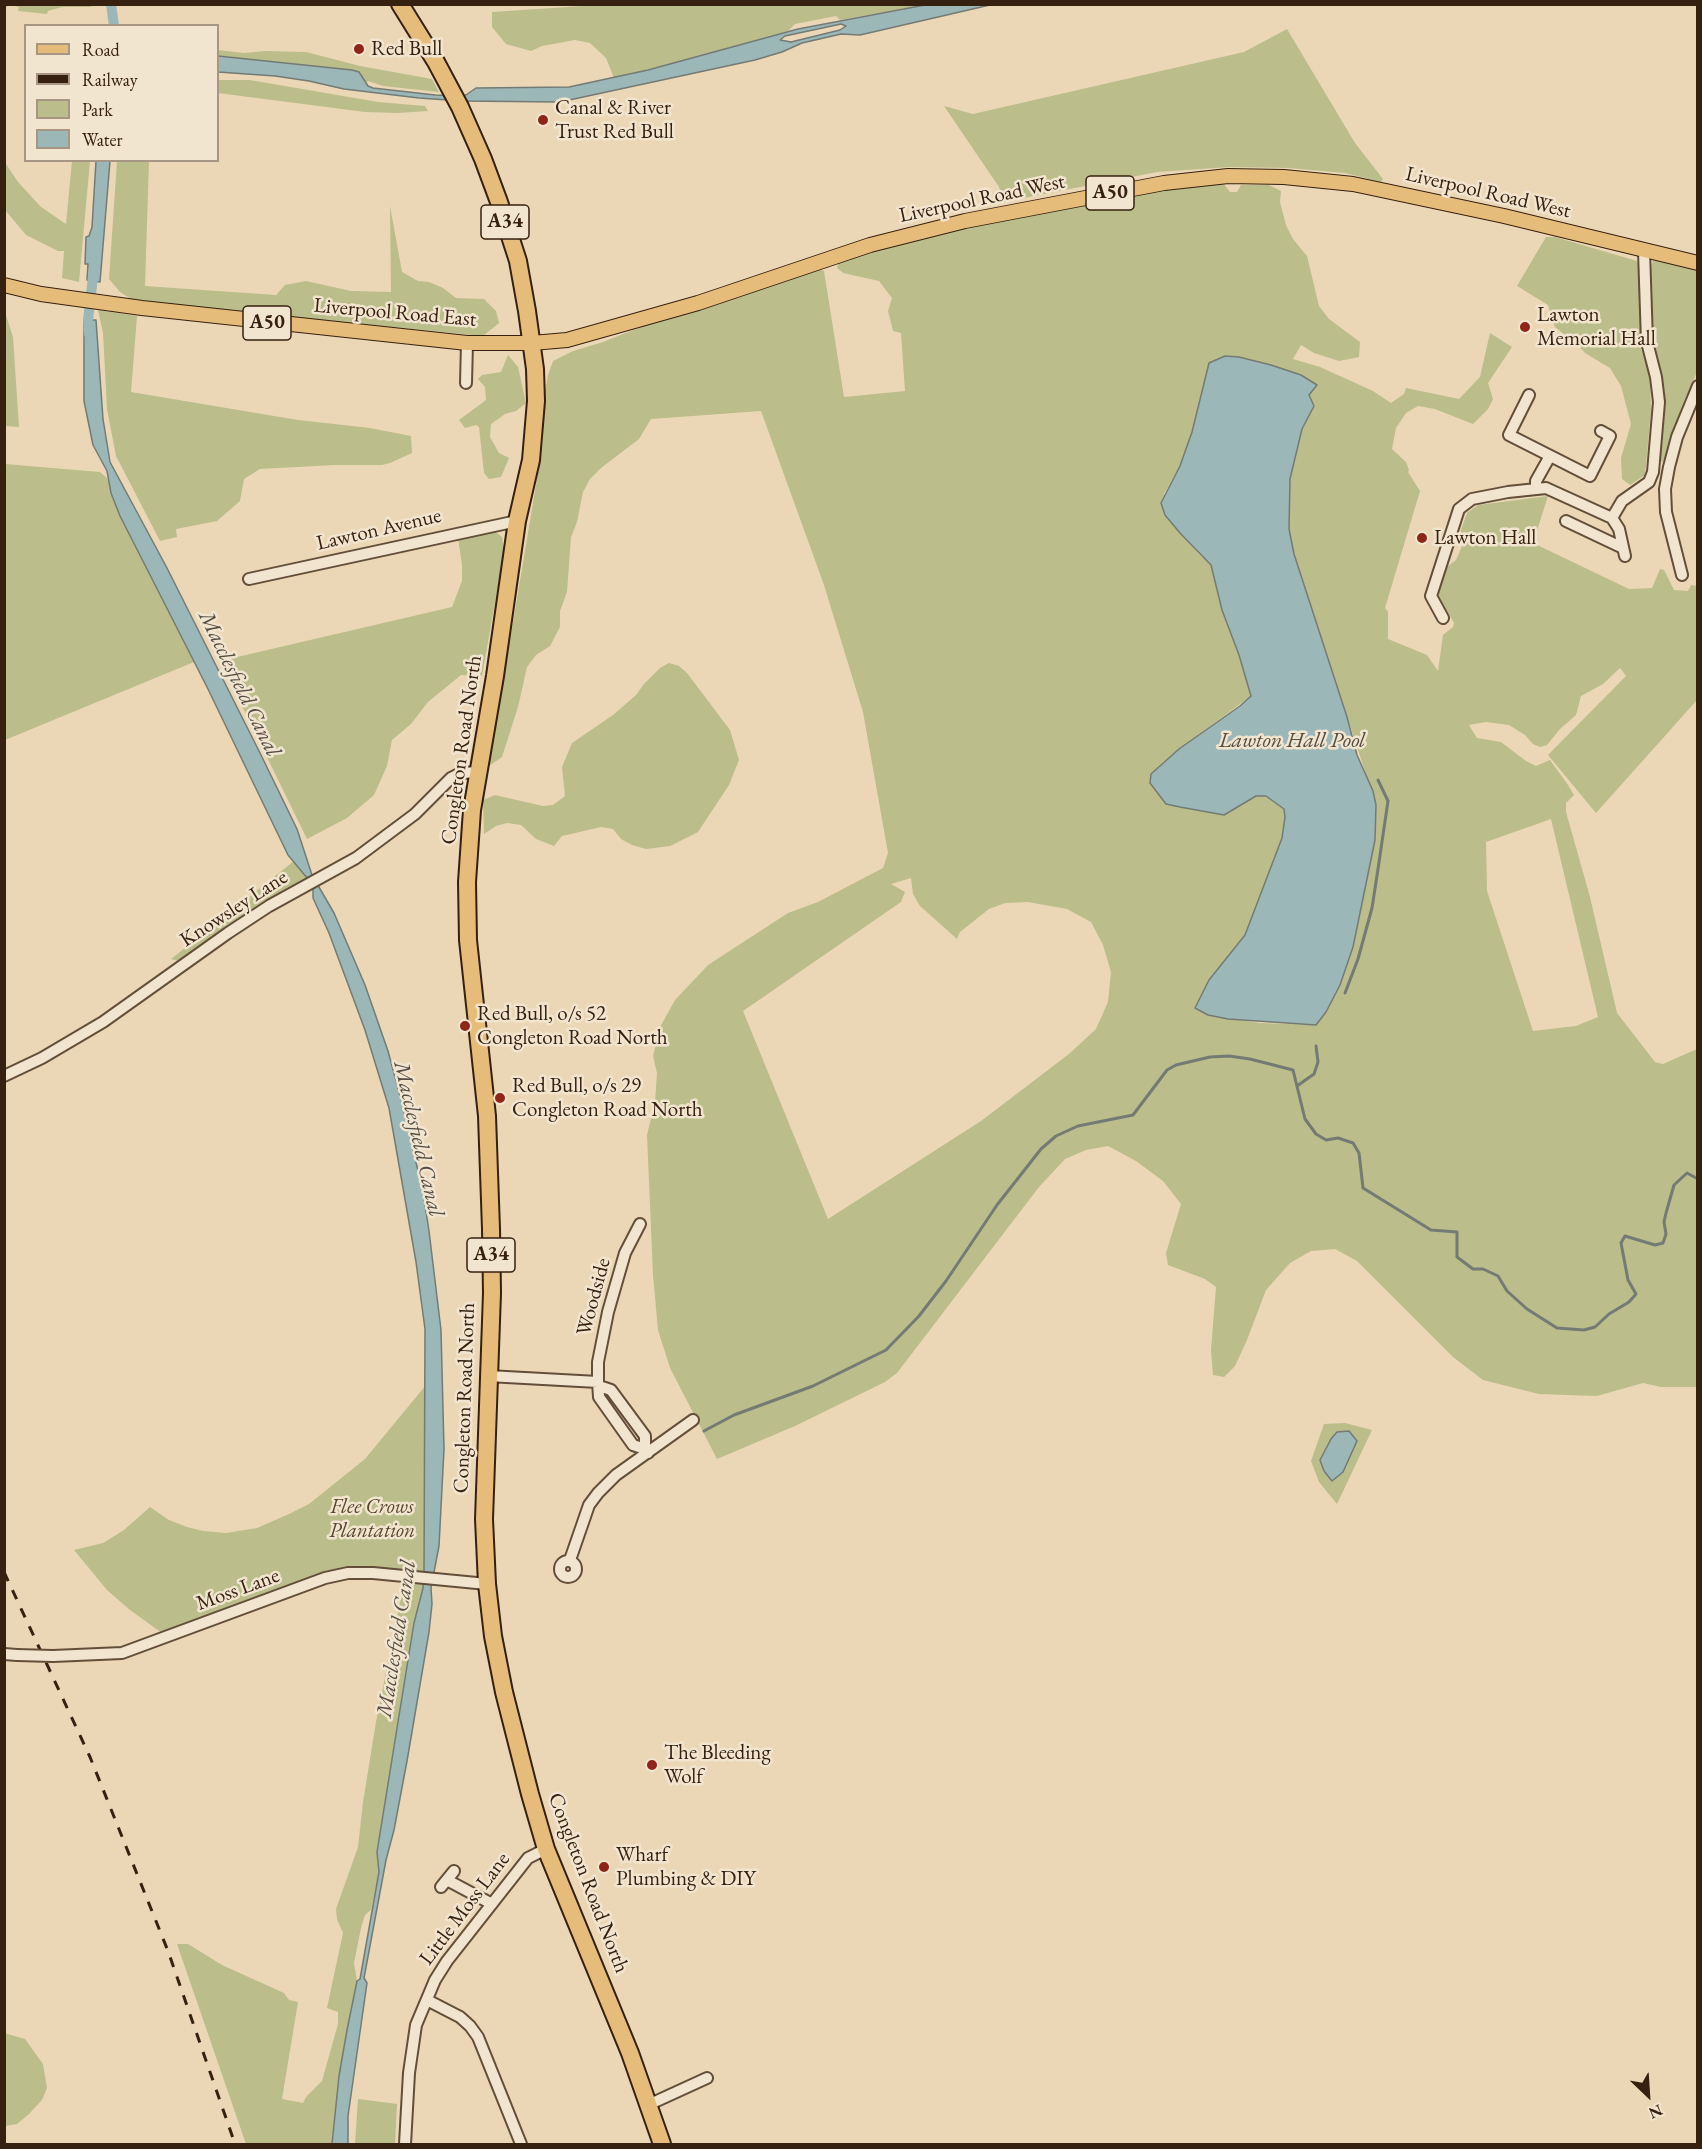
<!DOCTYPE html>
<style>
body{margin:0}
#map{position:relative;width:1702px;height:2149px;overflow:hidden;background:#ebd7b6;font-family:"EB Garamond",serif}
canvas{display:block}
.frame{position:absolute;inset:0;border:6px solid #36200f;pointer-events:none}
.legend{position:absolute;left:24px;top:24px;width:195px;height:138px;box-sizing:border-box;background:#f2e5d0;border:2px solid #a79683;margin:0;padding:8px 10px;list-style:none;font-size:18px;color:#36200f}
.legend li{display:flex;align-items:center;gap:12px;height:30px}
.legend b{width:30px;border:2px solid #a79683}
.north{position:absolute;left:1618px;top:2065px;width:60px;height:60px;-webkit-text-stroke:4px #f2e5d0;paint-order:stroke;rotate:155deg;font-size:16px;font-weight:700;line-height:24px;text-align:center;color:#36200f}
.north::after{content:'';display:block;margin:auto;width:21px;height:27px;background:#36200f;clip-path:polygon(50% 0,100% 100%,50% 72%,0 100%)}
</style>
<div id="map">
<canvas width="1702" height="2149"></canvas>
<div class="frame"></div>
<ul class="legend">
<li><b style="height:8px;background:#e6bc7b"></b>Road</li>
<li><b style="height:8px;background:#36200f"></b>Railway</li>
<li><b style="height:16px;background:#bbbd8b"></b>Park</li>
<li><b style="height:16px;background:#9cb7b8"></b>Water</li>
</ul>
<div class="north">N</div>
</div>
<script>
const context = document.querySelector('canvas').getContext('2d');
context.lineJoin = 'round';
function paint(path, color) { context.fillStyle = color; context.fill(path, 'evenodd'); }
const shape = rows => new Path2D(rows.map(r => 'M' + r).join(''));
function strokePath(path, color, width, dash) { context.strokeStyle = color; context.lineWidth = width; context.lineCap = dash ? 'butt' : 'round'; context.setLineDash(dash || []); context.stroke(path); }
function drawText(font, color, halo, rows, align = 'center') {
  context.font = font + ' "EB Garamond",serif'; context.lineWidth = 5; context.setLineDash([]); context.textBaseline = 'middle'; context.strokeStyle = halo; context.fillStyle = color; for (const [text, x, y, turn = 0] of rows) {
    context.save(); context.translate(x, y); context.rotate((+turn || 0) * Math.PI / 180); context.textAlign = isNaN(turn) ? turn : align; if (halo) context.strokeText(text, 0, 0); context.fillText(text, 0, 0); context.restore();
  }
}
paint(shape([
 [5,4,92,4,92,5,91,7,62,7,48,11,47,14,18,11,19,7,9,5,5,8],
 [613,4,925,5,840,20,836,16,795,24,788,31,719,52,614,78,606,58,590,43,575,40,542,46,531,51,506,44,492,27,492,12],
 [1287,29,1355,143,1383,179,1381,182,1345,173,1289,168,1230,167,1157,172,1003,202,999,187,944,106,973,114,1244,52],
 [218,50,244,53,265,51,306,52,360,66,432,79,439,92,383,86,368,81,366,83,359,72,331,68,218,56],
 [218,80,250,80,378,102,425,106,428,111,398,113,365,112,218,93],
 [4,161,18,182,41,207,66,224,72,161,90,161,79,282,62,278,64,251,58,251,26,235,5,210],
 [117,161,149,161,145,286,276,295,285,285,306,281,351,291,391,292,390,206,402,272,418,281,429,282,443,288,456,298,484,299,496,311,499,323,483,336,136,302,120,292,109,279],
 [1223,183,1230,192,1237,192,1241,185,1269,185,1281,191,1280,202,1286,225,1293,239,1307,256,1319,306,1329,319,1360,342,1359,357,1339,361,1314,353,1301,345,1293,359,1320,367,1373,391,1391,403,1404,394,1406,388,1459,399,1480,377,1490,333,1512,347,1488,383,1493,399,1488,409,1473,424,1435,409,1418,406,1406,413,1396,428,1392,449,1406,462,1409,470,1408,472,1420,491,1385,608,1388,612,1388,639,1427,655,1438,671,1443,635,1453,627,1454,623,1438,595,1447,567,1456,560,1462,546,1461,530,1467,513,1478,505,1548,496,1533,543,1629,589,1652,588,1660,569,1664,570,1674,590,1688,591,1691,585,1697,586,1697,700,1596,813,1548,755,1626,676,1620,668,1603,684,1581,696,1576,715,1560,729,1547,745,1540,747,1533,744,1525,735,1509,725,1486,722,1469,725,1477,738,1501,742,1526,761,1536,766,1550,760,1568,785,1574,795,1566,803,1566,812,1590,897,1617,1013,1655,1062,1663,1064,1697,1049,1697,1387,1661,1387,1643,1383,1597,1396,1539,1394,1483,1380,1453,1357,1357,1261,1335,1249,1311,1251,1290,1263,1266,1290,1247,1340,1235,1366,1224,1377,1213,1375,1211,1350,1216,1287,1205,1279,1168,1265,1166,1253,1181,1204,1163,1181,1136,1161,1108,1146,1086,1150,1065,1159,1039,1187,897,1373,885,1382,795,1426,717,1459,670,1368,658,1330,653,1275,647,1135,655,1102,657,1073,653,1056,660,1027,675,1000,708,965,788,913,818,902,883,868,888,853,863,712,824,585,761,411,651,419,639,439,601,468,590,479,583,492,577,522,571,537,567,592,560,611,560,627,550,646,536,655,527,667,518,707,502,757,489,766,542,449,544,397,548,375,553,361,573,351,603,342,651,323,689,314,722,300,816,268,824,271,844,397,905,391,901,333,893,331,888,311,892,298,879,281,843,273,837,268,839,261,890,246,955,230,1156,189],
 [1239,357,1271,365,1301,375,1314,406,1302,429,1294,455,1290,479,1289,528,1294,554,1376,805,1375,840,1353,947,1340,985,1316,1025,1260,1023,1208,1015,1233,950,1245,935,1282,838,1285,817,1284,809,1266,796,1256,796,1245,802,1200,810,1180,807,1166,804,1150,783,1151,774,1179,749,1251,696,1239,655,1222,610,1211,564,1200,555,1165,515,1164,494,1180,466,1192,432,1209,363],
 [1551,819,1598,1017,1576,1026,1533,1031,1487,891,1486,842],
 [911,878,913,894,920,906,957,939,960,932,989,909,1005,903,1028,902,1067,909,1091,922,1103,945,1111,972,1108,1002,1096,1029,1069,1054,981,1121,828,1219,743,1011,901,902,905,892,891,884],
 [1546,237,1555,237,1637,261,1642,275,1640,346,1650,373,1651,411,1645,475,1630,485,1622,479,1621,458,1631,424,1621,386,1610,368,1585,353,1579,346,1555,327,1548,305,1517,286],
 [1653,260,1697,269,1697,372,1681,408,1669,451,1662,462,1658,460,1662,417,1662,376,1654,353,1649,277],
 [98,310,137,316,131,392,298,420,370,428,411,436,412,453,390,463,382,465,335,465,260,469,244,479,240,501,217,521,176,529,177,537,160,541,116,456,107,409,103,333],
 [5,312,13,337,19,427,5,426],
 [508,355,518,367,526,403,516,411,505,414,491,424,490,437,499,453,509,458,501,477,489,479,484,473,479,427,476,425,465,428,459,420,486,400,485,387,478,379,482,375,501,372],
 [5,464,100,472,107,478,120,516,194,662,5,740],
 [486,532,496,532,502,537,504,552,482,676,461,675,428,702,411,724,392,740,387,766,374,795,347,818,307,839,220,661,452,607,462,581,462,565,458,538],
 [669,663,679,666,687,673,730,730,739,760,729,785,698,832,670,846,646,849,632,845,621,839,613,829,601,827,562,836,554,846,536,839,521,825,507,823,496,826,484,834,483,800,495,795,543,806,553,805,565,796,562,767,572,743,613,715,636,695,644,684,660,668],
 [294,861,308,879,250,911,179,961,171,959],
 [426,1385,424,1573,352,1570,162,1633,130,1610,107,1590,74,1550,103,1543,124,1530,150,1507,169,1520,187,1527,203,1531,226,1533,257,1528,289,1514,309,1504,365,1459],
 [1345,1423,1372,1430,1337,1504,1319,1482,1311,1461,1324,1424],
 [404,1582,423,1582,423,1588,414,1623,377,1852,379,1872,371,1910,365,1915,361,1928,354,1963,357,1981,339,2076,332,2144,246,2144,177,1944,188,1944,222,1965,284,1993,289,2000,298,2002,282,2099,303,2103,306,2097,322,2081,338,2024,338,2012,327,2008,343,1933,337,1919,336,1909,358,1847,363,1802,376,1722],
 [4,2033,25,2039,43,2064,47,2088,42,2100,29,2114,17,2124,5,2126],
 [358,2099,397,2104,395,2144,355,2144]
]), '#bbbd8b');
const water = shape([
 [925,5,990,5,860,35,841,34,802,43,782,52,755,60,560,102,462,101,419,98,344,89,309,81,275,76,218,72,218,56,352,70,359,72,368,86,373,88,435,95,459,96,466,95,476,88,569,87,648,70,798,29,925,5],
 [841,24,846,26,840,30,791,42,780,40,785,36,841,24],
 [96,161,110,161,100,282,87,280,88,264,85,264,86,237,89,236,92,227,96,161],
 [84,320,96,320,103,419,110,462,167,568,261,755,297,829,312,875,334,913,365,985,388,1051,402,1103,423,1192,429,1231,441,1330,444,1449,439,1546,431,1588,432,1604,429,1632,407,1761,394,1830,386,1860,364,1978,367,1983,348,2116,348,2144,332,2144,339,2076,347,2030,357,1981,360,1979,379,1872,377,1852,414,1623,423,1588,424,1573,425,1329,416,1262,389,1108,365,1030,329,933,313,898,313,889,308,879,288,855,207,687,120,516,111,493,107,471,93,445,84,401,84,320],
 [1225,356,1239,357,1271,365,1301,375,1317,385,1309,395,1314,406,1302,429,1290,479,1289,529,1294,554,1347,717,1357,755,1373,791,1376,805,1375,840,1353,947,1340,985,1326,1012,1316,1025,1228,1019,1208,1015,1195,1008,1209,980,1245,935,1282,838,1285,817,1284,809,1266,796,1256,796,1224,815,1180,807,1166,804,1150,783,1151,774,1179,749,1240,706,1251,696,1239,655,1222,610,1211,565,1180,533,1165,515,1161,503,1180,466,1192,432,1209,363,1225,356],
 [1349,1431,1357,1441,1343,1472,1332,1481,1324,1471,1320,1460,1331,1439,1337,1432,1349,1431]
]);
paint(water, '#9cb7b8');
strokePath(water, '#737b74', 1.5);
strokePath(shape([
 [1345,993,1358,959,1372,908,1378,869,1388,801,1378,780],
 [1297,1086,1314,1074,1318,1062,1316,1046],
 [704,1431,734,1415,813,1386,886,1350,919,1316,946,1281,997,1205,1041,1149,1056,1136,1078,1126,1133,1115,1167,1070,1176,1065,1210,1057,1229,1056,1250,1059,1293,1070,1305,1119,1316,1134,1326,1140,1338,1138,1353,1143,1359,1153,1363,1188,1431,1230,1457,1232,1457,1257,1473,1269,1483,1269,1498,1276,1507,1291,1527,1309,1557,1328,1584,1330,1595,1327,1609,1314,1629,1302,1636,1294,1628,1280,1621,1243,1625,1236,1655,1245,1663,1243,1666,1234,1664,1222,1666,1213,1674,1185,1687,1173,1698,1179]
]), '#737b74', 3);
strokePath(shape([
 [111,4,114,26],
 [89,334,88,320,94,268]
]), '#9cb7b8', 10);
const minor = shape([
 [466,383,467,343],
 [1529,395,1509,435,1590,476,1610,436,1601,431],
 [1536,489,1536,481,1550,456],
 [1612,518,1622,501,1649,482,1653,472,1659,402,1656,377,1647,342,1644,251],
 [1566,521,1623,548],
 [1682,575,1666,512,1665,489,1669,467,1677,437,1698,386],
 [249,579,517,521],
 [1443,618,1431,596,1459,509,1472,499,1508,492,1546,488,1612,518,1619,529,1625,556],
 [4,1076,42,1058,103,1022,228,933,269,906,356,858,415,814,451,778,461,773,479,772],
 [640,1224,625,1253,608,1312,598,1362,598,1382,599,1397,633,1445,645,1449,648,1453],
 [488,1376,598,1382],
 [599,1386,611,1390,645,1436,645,1449],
 [570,1560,589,1505,598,1493,616,1475,693,1420],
 '560 1569a8 8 0 1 1 16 0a8 8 0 1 1-16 0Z',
 [4,1654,17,1655],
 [53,1656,122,1653,325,1578,348,1573,373,1573,487,1584],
 [447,1880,492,1904],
 [441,1887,454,1871],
 [427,2000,460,2017,470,2026,478,2037,521,2144],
 [648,2105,707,2078],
 [405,2144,409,2073,416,2025,435,1980,447,1961,528,1858,546,1849]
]);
const major = shape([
 [4,285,41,294,142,308,467,343,532,343,567,340,698,303,870,245,965,221,1164,183,1228,176,1284,177,1353,184,1504,216,1698,263]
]);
const highway = shape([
 [400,4,436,62,460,107,483,159,499,202,518,261,527,311,535,369,536,401,531,460,517,521,495,676,472,810,467,882,468,940,487,1116,491,1229,492,1293,484,1519,487,1584,493,1636,504,1692,530,1794,546,1849,630,2053,662,2144]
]);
strokePath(minor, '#634e39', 14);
strokePath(major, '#36200f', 16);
strokePath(highway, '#36200f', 20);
strokePath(minor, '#f2e5d0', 10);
strokePath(major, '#e6bc7b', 14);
strokePath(highway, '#e6bc7b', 16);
strokePath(shape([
 [4,1572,90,1757,168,1951,235,2144]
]), '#36200f', 3, [10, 10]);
const minorBridge = shape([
 [17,1655,53,1656]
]);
strokePath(minorBridge, '#634e39', 14, []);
strokePath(minorBridge, '#f2e5d0', 10);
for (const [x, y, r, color] of [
 [359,49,6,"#8f2418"],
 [543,120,6,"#8f2418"],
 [1525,327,6,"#8f2418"],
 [1422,538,6,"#8f2418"],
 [465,1026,6,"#8f2418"],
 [500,1098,6,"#8f2418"],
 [652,1765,6,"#8f2418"],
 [604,1867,6,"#8f2418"]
]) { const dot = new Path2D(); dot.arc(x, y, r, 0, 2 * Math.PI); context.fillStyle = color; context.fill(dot); strokePath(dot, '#f2e5d0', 2); }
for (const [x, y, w] of [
 [1110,193,48],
 [505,222,48],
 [267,323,48],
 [491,1255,48]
]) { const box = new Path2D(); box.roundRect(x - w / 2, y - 17, w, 34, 4.5); context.fillStyle = '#f2e5d0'; context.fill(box); strokePath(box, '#36200f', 1.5); }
drawText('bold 20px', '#36200f', null, [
 ["A50",1110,193],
 ["A34",505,222],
 ["A50",267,323],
 ["A34",491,1255]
]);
drawText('21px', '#36200f', '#f2e5d0', [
 ["Red Bull",371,49],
 ["Canal & River",555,108],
 ["Trust Red Bull",555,132],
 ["Lawton",1537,315],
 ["Memorial Hall",1537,339],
 ["Lawton Hall",1434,538],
 ["Red Bull, o/s 52",477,1014],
 ["Congleton Road North",477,1038],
 ["Red Bull, o/s 29",512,1086],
 ["Congleton Road North",512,1110],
 ["The Bleeding",664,1753],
 ["Wolf",664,1777],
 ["Wharf",616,1855],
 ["Plumbing & DIY",616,1879]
], 'left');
drawText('21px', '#36200f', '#f2e5d0', [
 ["Liverpool Road West",1488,193,13],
 ["Liverpool Road West",982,199,-12],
 ["Liverpool Road East",395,313,5],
 ["Lawton Avenue",379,530,-13],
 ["Congleton Road North",462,750,-82],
 ["Knowsley Lane",234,909,-33],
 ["Woodside",594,1297,-75],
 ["Congleton Road North",465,1398,-88],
 ["Moss Lane",238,1590,-20],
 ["Congleton Road North",588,1883,69],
 ["Little Moss Lane",465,1909,-53]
]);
drawText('italic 21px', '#57472e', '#f2e5d0', [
 ["Flee Crows",372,1507],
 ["Plantation",372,1531]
]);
drawText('italic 22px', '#554d42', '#f2e5d0', [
 ["Macclesfield Canal",239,684,64],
 ["Lawton Hall Pool",1292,741],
 ["Macclesfield Canal",418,1139,77],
 ["Macclesfield Canal",397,1639,-81]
]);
</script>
